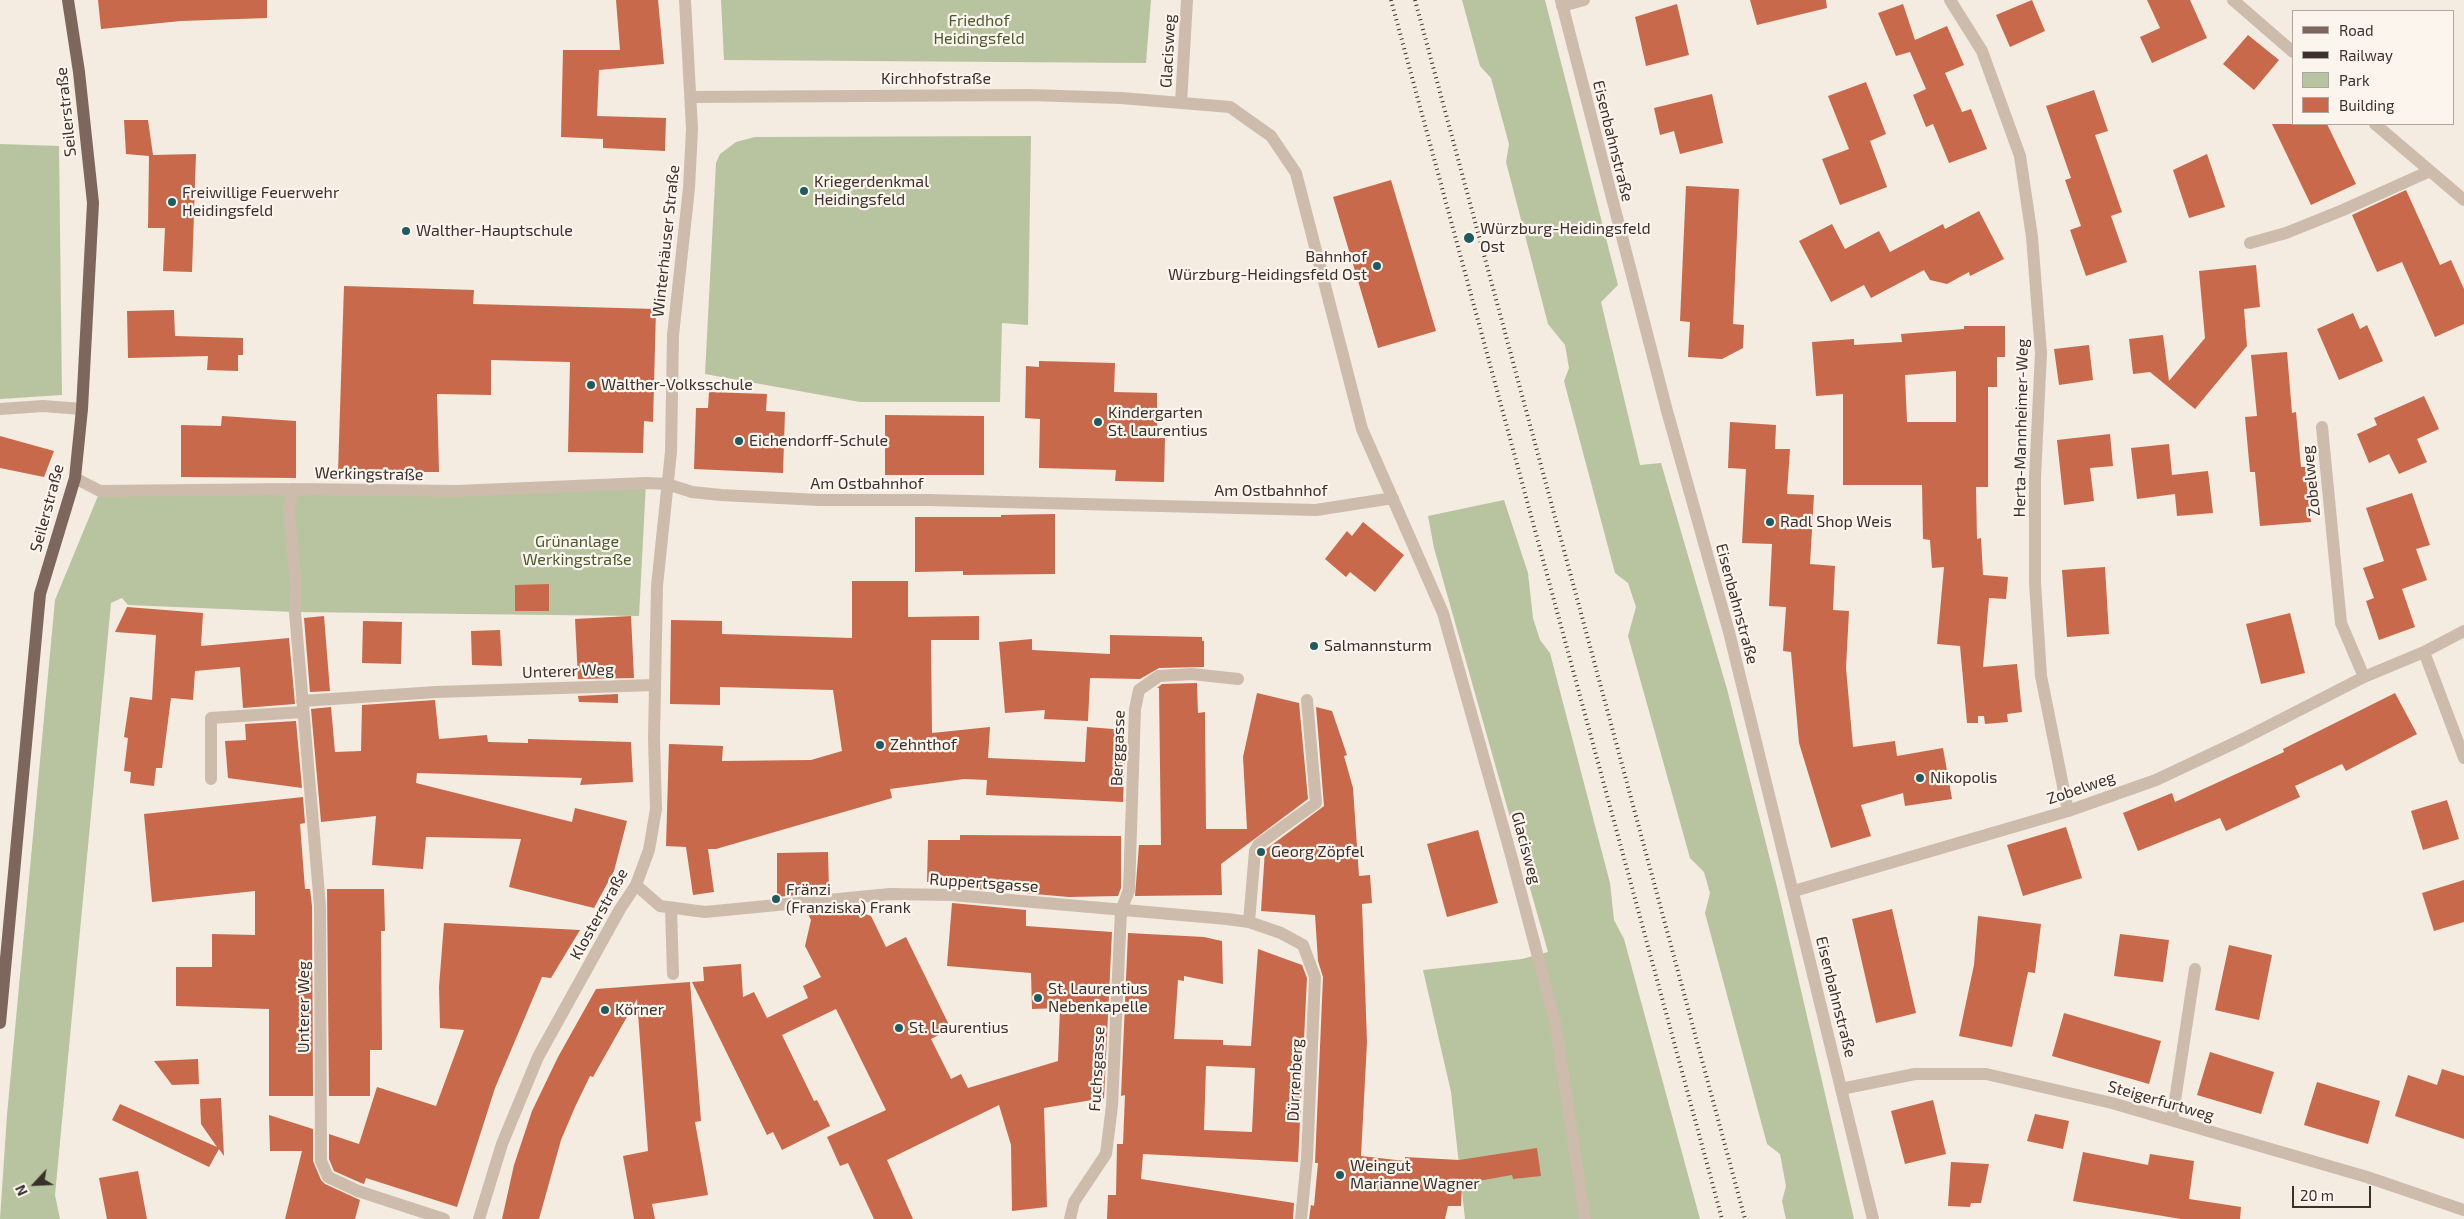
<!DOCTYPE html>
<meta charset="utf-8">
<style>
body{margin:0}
#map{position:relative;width:2464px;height:1219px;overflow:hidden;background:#f4ebe1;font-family:"Exo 2",sans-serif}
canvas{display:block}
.legend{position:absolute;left:2292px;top:10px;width:162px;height:115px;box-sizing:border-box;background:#fbf5ee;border:1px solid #aea6a0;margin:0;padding:6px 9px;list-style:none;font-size:15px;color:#3b302b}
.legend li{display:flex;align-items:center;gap:10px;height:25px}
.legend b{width:25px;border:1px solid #aea6a0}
.north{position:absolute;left:10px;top:1159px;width:50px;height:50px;-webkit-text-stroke:4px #fbf5ee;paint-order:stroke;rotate:245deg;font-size:14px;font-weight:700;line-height:20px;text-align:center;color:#3b302b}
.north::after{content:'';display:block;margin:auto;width:18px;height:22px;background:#3b302b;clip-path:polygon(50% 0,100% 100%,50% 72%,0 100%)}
.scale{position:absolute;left:2292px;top:1186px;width:79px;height:22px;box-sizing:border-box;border:2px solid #3b302b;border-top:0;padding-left:6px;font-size:15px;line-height:18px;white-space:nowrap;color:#3b302b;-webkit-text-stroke:4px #fbf5ee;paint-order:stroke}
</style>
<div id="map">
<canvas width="2464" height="1219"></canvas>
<ul class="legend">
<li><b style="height:6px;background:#7d675c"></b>Road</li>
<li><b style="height:6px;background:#3b302b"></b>Railway</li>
<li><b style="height:14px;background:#b8c4a0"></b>Park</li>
<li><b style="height:14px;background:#c8694b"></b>Building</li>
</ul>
<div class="north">N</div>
<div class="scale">20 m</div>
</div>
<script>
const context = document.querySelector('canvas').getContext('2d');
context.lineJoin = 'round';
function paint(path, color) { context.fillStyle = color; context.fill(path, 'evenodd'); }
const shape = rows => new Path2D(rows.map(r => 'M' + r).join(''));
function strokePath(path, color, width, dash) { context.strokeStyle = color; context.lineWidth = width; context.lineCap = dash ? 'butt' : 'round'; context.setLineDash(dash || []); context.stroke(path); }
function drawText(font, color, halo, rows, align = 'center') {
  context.font = font + ' "Exo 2",sans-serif'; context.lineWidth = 4.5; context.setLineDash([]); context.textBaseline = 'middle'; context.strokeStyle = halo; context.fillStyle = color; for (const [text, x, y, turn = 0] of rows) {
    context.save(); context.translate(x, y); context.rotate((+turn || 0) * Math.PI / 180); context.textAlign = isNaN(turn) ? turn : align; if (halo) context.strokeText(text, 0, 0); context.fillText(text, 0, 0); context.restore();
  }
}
paint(shape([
 [721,0,1151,0,1146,63,724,60],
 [1462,0,1545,0,1618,285,1601,302,1640,465,1661,463,1727,689,1778,891,1854,1219,1786,1219,1782,1201,1786,1186,1780,1154,1767,1144,1705,913,1710,893,1704,872,1690,858,1628,636,1636,607,1628,583,1615,573,1564,381,1569,368,1565,345,1548,324,1506,162,1509,144,1491,78,1480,66],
 [1031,136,1028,325,1002,323,1000,402,860,402,705,374,716,163,720,154,736,142,755,137],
 [0,144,59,146,62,395,0,399],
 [646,483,639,616,295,612,128,605,122,598,111,603,55,1195,60,1219,0,1219,7,1115,55,600,100,491],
 [1504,500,1528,573,1533,618,1540,640,1550,653,1610,883,1614,920,1624,939,1700,1219,1465,1219,1451,1092,1423,970,1522,959,1548,952,1434,548,1428,516]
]), '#b8c4a0');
paint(shape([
 [98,0,267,0,267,18,181,21,101,29],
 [616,0,658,0,664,64,599,70,597,116,666,118,665,151,603,148,603,139,561,137,563,50,620,50],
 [1750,0,1826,0,1827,8,1757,25],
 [2032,0,2045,31,2010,47,1996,15],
 [2147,0,2190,0,2207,38,2152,63,2140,37,2160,28],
 [1677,4,1689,55,1646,66,1635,17],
 [1903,4,1915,40,1947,26,1964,65,1945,73,1962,112,1971,109,1987,149,1949,163,1933,124,1926,127,1913,95,1926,89,1910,52,1896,56,1878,13],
 [2248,35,2279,60,2254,90,2223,64],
 [1866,82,1886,134,1870,141,1887,187,1840,205,1822,159,1849,149,1828,96],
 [2094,90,2108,131,2095,135,2122,212,2111,216,2127,262,2086,276,2070,230,2081,226,2065,180,2071,178,2046,106],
 [1712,94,1723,143,1680,154,1674,131,1660,135,1654,108],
 [124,120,148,120,153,155,196,154,192,272,163,271,165,228,148,228,149,156,126,154],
 [2272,124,2327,124,2356,184,2311,205],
 [2207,154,2225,207,2189,218,2173,170],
 [1391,180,1436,331,1378,348,1333,197],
 [1686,186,1739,189,1733,324,1744,325,1743,348,1722,359,1688,357,1690,322,1680,321],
 [2406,190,2440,265,2451,260,2464,289,2464,324,2435,337,2402,262,2377,272,2352,215],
 [1979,211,2004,259,1970,276,1969,272,1947,284,1930,280,1924,270,1871,298,1864,285,1831,302,1799,241,1832,224,1845,249,1879,231,1890,252,1943,224,1945,229],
 [2256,265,2260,307,2244,309,2247,346,2195,409,2150,372,2133,374,2129,339,2163,335,2169,381,2205,338,2199,271],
 [344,286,474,290,473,304,656,309,653,422,644,421,643,453,568,452,570,362,491,360,491,395,437,394,439,472,338,472],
 [174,310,175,336,243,338,243,355,238,355,238,371,207,370,208,356,128,358,127,311],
 [2353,313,2360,329,2367,325,2383,361,2339,380,2317,329],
 [1964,326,2005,326,2005,357,1997,357,1997,387,1988,387,1988,487,1976,487,1977,539,1981,538,1983,575,2008,577,2006,599,1989,598,1983,667,2017,664,2022,712,2007,714,2008,722,1985,724,1984,716,1978,716,1978,723,1967,723,1960,646,1937,644,1944,567,1932,568,1930,540,1923,539,1922,485,1843,485,1843,394,1816,396,1812,342,1854,339,1854,345,1902,342,1901,334,1964,329],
 [1956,371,1956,422,1907,422,1905,375],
 [2089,345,2093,380,2059,385,2054,349],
 [2287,352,2292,413,2296,412,2301,467,2305,467,2311,522,2260,526,2255,472,2250,472,2245,417,2257,416,2251,355],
 [1039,361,1115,363,1114,392,1157,393,1157,438,1165,438,1164,482,1115,481,1116,470,1039,468,1040,419,1025,418,1026,366,1039,367],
 [709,392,767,394,766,411,785,412,783,473,694,469,696,408,708,408],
 [2424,396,2439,429,2417,439,2427,462,2399,474,2389,454,2369,463,2357,434,2377,425,2374,418],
 [885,415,984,416,984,475,885,475],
 [222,416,296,421,296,478,181,477,181,425,221,426],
 [1730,422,1776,425,1775,449,1790,449,1787,494,1814,495,1810,564,1835,566,1833,610,1849,611,1846,668,1853,747,1895,741,1897,756,1943,748,1952,799,1905,806,1903,793,1861,805,1871,836,1831,848,1799,743,1791,652,1783,651,1786,607,1769,606,1772,544,1742,543,1746,469,1728,468],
 [2110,434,2113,466,2090,468,2094,501,2064,505,2057,440],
 [0,436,54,451,44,477,0,468],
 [2169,444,2172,475,2208,471,2213,513,2177,516,2175,494,2137,499,2131,448],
 [2412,493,2430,545,2416,549,2427,580,2402,589,2415,627,2379,640,2366,601,2374,598,2363,568,2384,561,2366,508],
 [1055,514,1055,574,963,575,963,571,915,572,915,517,1001,517,1001,515],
 [1363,522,1404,555,1375,592,1350,572,1346,577,1325,559,1347,531,1352,536],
 [2105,567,2109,634,2067,637,2062,570],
 [852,581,908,581,908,617,979,616,979,640,931,640,932,733,990,727,988,758,1085,762,1087,727,1126,730,1123,802,986,795,987,780,964,779,890,789,892,798,716,849,708,849,714,892,693,895,686,847,666,846,669,744,723,746,722,761,811,760,842,751,833,690,720,687,720,705,670,704,671,620,722,621,722,634,852,638],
 [549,584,549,611,515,611,515,585],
 [127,607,203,613,201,646,289,638,295,704,243,708,240,667,195,671,193,700,171,698,162,768,156,768,154,786,130,783,131,772,124,771,128,738,124,737,130,697,152,700,156,635,115,632],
 [2290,613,2305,673,2261,684,2246,624],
 [324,616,330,691,310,692,304,618],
 [631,616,634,678,578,679,575,619],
 [363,621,402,622,401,664,362,663],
 [500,630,502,666,472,665,471,631],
 [1110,635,1202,637,1202,641,1204,641,1204,667,1159,668,1140,679,1090,678,1088,721,1044,719,1045,710,1005,713,999,642,1032,639,1032,650,1110,654],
 [1197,683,1198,713,1205,712,1206,829,1247,829,1243,757,1257,693,1299,703,1308,799,1221,864,1222,895,1135,896,1139,845,1161,845,1159,688,1157,688,1162,684],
 [2395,693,2417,734,2346,771,2342,764,2295,786,2300,797,2226,831,2220,818,2138,851,2123,813,2172,793,2175,802,2284,752,2283,749],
 [618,694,618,703,579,702,578,696],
 [435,700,439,739,487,735,488,742,528,743,528,739,631,742,633,782,580,785,582,778,417,773,416,783,572,822,575,808,627,821,614,871,594,908,509,887,521,839,426,837,423,869,372,865,376,816,321,822,311,709,331,707,335,752,361,751,362,705],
 [1316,707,1332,711,1347,755,1344,756,1353,788,1359,876,1370,875,1372,903,1362,904,1367,1042,1361,1156,1405,1161,1405,1157,1459,1160,1537,1148,1541,1176,1513,1179,1512,1175,1462,1184,1461,1206,1448,1206,1445,1219,1309,1219,1311,1205,1314,1206,1318,1163,1315,1163,1323,977,1318,961,1315,915,1261,911,1265,850,1324,806],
 [296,721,302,788,228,778,225,741,246,740,245,724],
 [303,797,305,823,300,824,305,889,310,889,312,906,313,1096,269,1096,269,1009,176,1006,176,967,212,967,212,934,255,935,255,891,152,902,144,814],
 [2447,800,2459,839,2423,850,2411,811],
 [2066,827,2082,878,2023,896,2007,845],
 [1478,830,1498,903,1447,917,1427,844],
 [960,835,1121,836,1121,888,1118,896,1069,897,954,887,954,882,927,882,928,840,960,840],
 [828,852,829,892,777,897,777,853],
 [2464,880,2464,922,2434,931,2422,893],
 [327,889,384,889,385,931,381,931,382,1050,370,1050,370,1096,329,1096],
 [952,903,1026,910,1026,926,1112,932,1104,1098,1044,1108,1047,1207,1012,1211,1011,1145,999,1105,887,1160,913,1219,874,1219,848,1163,840,1166,827,1137,886,1110,836,1009,782,1035,814,1101,817,1100,830,1126,782,1150,773,1132,767,1135,692,982,704,981,703,967,741,964,743,997,754,992,767,1018,808,998,803,986,821,977,805,946,811,920,806,910,829,908,829,910,844,907,871,916,886,947,906,937,951,1029,931,1039,951,1079,961,1074,968,1088,1058,1061,1060,1008,1032,1009,1031,973,947,966],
 [1892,909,1916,1013,1876,1023,1852,919],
 [1978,916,2041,924,2035,973,2028,972,2012,1047,1959,1036,1974,965],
 [444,923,580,930,551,978,542,977,495,1088,457,1207,366,1178,364,1184,361,1183,334,1171,329,1159,329,1134,359,1144,377,1087,436,1106,464,1030,440,1028,439,987],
 [1128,933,1204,937,1222,941,1223,984,1184,976,1184,981,1178,980,1174,1039,1223,1040,1223,1045,1251,1046,1258,949,1302,965,1307,978,1298,1162,1143,1154,1141,1179,1294,1203,1293,1219,1107,1219,1108,1195,1116,1195,1117,1144,1123,1144,1125,1095,1121,1096],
 [1206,1066,1255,1068,1252,1132,1204,1130],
 [2120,934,2169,940,2163,982,2114,976],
 [2229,945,2272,955,2259,1020,2215,1010],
 [690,982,701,1121,695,1122,708,1195,652,1204,655,1219,634,1219,623,1156,648,1151,637,999,593,1077,590,1076,575,1107,561,1140,539,1219,502,1219,514,1165,532,1111,558,1057,596,989],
 [2064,1013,2161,1041,2149,1084,2052,1056],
 [2210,1052,2274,1072,2261,1114,2197,1095],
 [198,1059,199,1084,172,1085,154,1061],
 [2442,1069,2464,1076,2464,1139,2395,1116,2408,1075,2437,1085],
 [2317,1082,2380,1101,2368,1144,2304,1125],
 [221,1098,224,1156,219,1149,209,1167,112,1120,120,1104,217,1147,201,1124,200,1099],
 [1933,1100,1946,1154,1905,1164,1891,1111],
 [2035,1114,2069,1121,2063,1149,2027,1141],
 [269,1115,313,1129,313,1161,321,1180,325,1184,360,1200,355,1219,285,1219,302,1151,270,1151],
 [2083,1152,2148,1165,2150,1154,2194,1161,2189,1199,2241,1207,2240,1219,2181,1219,2073,1201],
 [1951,1162,1989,1164,1981,1203,1971,1203,1970,1207,1948,1206],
 [138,1171,147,1219,107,1219,99,1178]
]), '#c8694b');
strokePath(shape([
 [1561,0,1667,411,1729,632,1873,1219],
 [1950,0,1982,51,2020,156,2032,237,2041,353,2035,477,2035,583,2041,676,2068,811],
 [2233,0,2293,52],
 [1562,6,1584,0],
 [692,97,1030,95,1121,98,1230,107,1271,136,1296,173,1362,429,1443,613,1511,855,1555,1021,1585,1219],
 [1181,103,1187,0],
 [2375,124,2464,200],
 [2250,243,2286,233,2343,210,2430,171],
 [0,409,43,406,82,409],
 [2322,427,2341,623,2364,677],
 [75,478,100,491,293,489,457,491,646,483,667,484,692,492,721,495,819,500,928,500,1316,510,1393,498],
 [293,489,289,510,296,588,295,612,320,906,321,1161,328,1177,358,1191,444,1219],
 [2424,652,2464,758],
 [302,701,436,692,655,685],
 [211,779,211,718,302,712],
 [636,885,660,906,705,912,890,894,953,895,1227,919,1249,922,1281,933,1303,945,1315,977,1307,1158,1301,1219],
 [1794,891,2068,811,2156,780,2243,739,2364,677,2424,652,2464,631],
 [671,908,673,974],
 [1249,922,1255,851,1259,844,1316,803,1307,700],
 [1841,1089,1915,1074,1986,1074,2112,1103,2367,1177,2464,1210],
 [2172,1120,2195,969],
 [479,1219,502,1144,538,1057,620,909,636,885,649,850,656,809,654,738,657,586,671,452,673,335,689,188,692,129,685,0],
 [1070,1219,1074,1202,1106,1154,1112,1106,1121,911,1129,890,1135,709,1139,690,1159,676,1192,674,1238,679]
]), '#cdbbac', 12);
strokePath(shape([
 [0,1023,40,594,75,478,82,409,93,203,79,72,68,0]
]), '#7d675c', 12);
strokePath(shape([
 [1391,0,1722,1219],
 [1415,0,1745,1219]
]), '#3b302b', 4, [1, 4]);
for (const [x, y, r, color] of [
 [804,191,5,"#1f5a5e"],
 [172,202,5,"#1f5a5e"],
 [406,231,5,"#1f5a5e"],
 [1469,238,6,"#1f5a5e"],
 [1377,266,5,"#1f5a5e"],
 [591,385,5,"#1f5a5e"],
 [1098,422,5,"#1f5a5e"],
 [739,441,5,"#1f5a5e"],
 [1770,522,5,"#1f5a5e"],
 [1314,646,5,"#1f5a5e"],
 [880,745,5,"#1f5a5e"],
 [1920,778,5,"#1f5a5e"],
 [1261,852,5,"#1f5a5e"],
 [776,899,5,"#1f5a5e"],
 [1038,998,5,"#1f5a5e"],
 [605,1010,5,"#1f5a5e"],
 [899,1028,5,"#1f5a5e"],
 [1340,1175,5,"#1f5a5e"]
]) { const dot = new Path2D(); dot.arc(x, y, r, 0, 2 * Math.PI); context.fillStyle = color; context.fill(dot); strokePath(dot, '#fbf5ee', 2); }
drawText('16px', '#4a5a2e', '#fbf5ee', [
 ["Friedhof",979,21],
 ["Heidingsfeld",979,39],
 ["Grünanlage",577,542],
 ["Werkingstraße",577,560]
]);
drawText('16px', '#3b302b', '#fbf5ee', [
 ["Glacisweg",1168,51,-87],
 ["Kirchhofstraße",936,79],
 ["Seilerstraße",66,112,-96],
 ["Eisenbahnstraße",1613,141,76],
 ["Winterhäuser Straße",666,241,-84],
 ["Herta-Mannheimer-Weg",2021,428,-89],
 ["Werkingstraße",369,474,1],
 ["Zobelweg",2311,481,-96],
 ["Am Ostbahnhof",867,484],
 ["Am Ostbahnhof",1271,491],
 ["Seilerstraße",47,508,-75],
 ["Eisenbahnstraße",1737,604,75],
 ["Unterer Weg",568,671,-2],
 ["Berggasse",1118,748,-88],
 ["Zobelweg",2081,788,-19],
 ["Glacisweg",1526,848,75],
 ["Ruppertsgasse",984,883,4],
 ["Klosterstraße",599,914,-61],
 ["Eisenbahnstraße",1836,997,76],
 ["Unterer Weg",304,1007,-90],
 ["Fuchsgasse",1097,1069,-87],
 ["Dürrenberg",1295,1080,-87],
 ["Steigerfurtweg",2161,1101,16]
]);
drawText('16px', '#3b302b', '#fbf5ee', [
 ["Kriegerdenkmal",814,182],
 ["Heidingsfeld",814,200],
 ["Freiwillige Feuerwehr",182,193],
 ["Heidingsfeld",182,211],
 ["Würzburg-Heidingsfeld",1480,229],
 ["Ost",1480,247],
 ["Walther-Hauptschule",416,231],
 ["Bahnhof",1367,257,"right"],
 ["Würzburg-Heidingsfeld Ost",1367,275,"right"],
 ["Walther-Volksschule",601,385],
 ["Kindergarten",1108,413],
 ["St. Laurentius",1108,431],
 ["Eichendorff-Schule",749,441],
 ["Radl Shop Weis",1780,522],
 ["Salmannsturm",1324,646],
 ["Zehnthof",890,745],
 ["Nikopolis",1930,778],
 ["Georg Zöpfel",1271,852],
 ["Fränzi",786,890],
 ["(Franziska) Frank",786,908],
 ["St. Laurentius",1048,989],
 ["Nebenkapelle",1048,1007],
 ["Körner",615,1010],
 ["St. Laurentius",909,1028],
 ["Weingut",1350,1166],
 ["Marianne Wagner",1350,1184]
], 'left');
</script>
